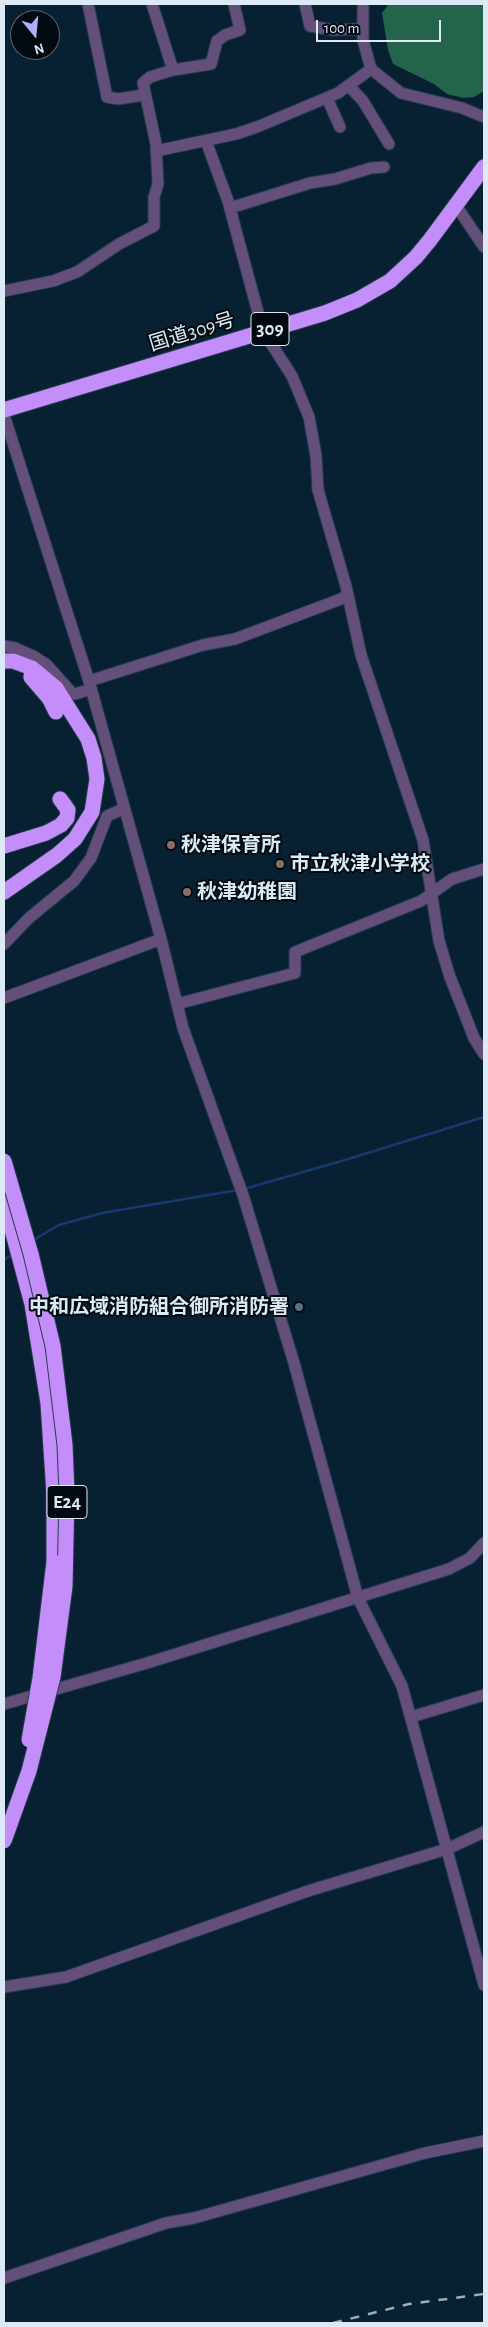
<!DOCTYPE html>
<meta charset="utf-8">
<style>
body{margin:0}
#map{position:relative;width:488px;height:2327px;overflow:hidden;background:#082132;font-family:"Alegreya Sans",sans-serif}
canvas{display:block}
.frame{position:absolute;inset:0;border:5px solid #dceaf6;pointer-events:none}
.north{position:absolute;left:10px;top:10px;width:50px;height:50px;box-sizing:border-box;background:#020a11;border:1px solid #59646d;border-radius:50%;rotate:163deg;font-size:14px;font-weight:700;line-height:20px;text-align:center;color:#dceaf6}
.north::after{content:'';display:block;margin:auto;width:18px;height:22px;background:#b2adf9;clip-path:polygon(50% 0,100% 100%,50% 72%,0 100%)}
.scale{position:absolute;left:316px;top:20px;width:125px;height:22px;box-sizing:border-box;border:2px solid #dceaf6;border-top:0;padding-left:6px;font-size:15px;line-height:18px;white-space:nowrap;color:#dceaf6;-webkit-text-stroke:4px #020a11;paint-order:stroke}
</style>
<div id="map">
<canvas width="488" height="2327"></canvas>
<div class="frame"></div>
<div class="north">N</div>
<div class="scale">100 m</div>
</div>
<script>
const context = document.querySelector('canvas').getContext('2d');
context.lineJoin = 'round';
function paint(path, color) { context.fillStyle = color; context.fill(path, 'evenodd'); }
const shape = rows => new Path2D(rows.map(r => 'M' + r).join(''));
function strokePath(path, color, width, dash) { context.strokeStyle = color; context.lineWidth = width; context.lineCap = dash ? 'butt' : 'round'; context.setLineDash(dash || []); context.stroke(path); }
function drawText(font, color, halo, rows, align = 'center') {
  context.font = font + ' "Alegreya Sans","Noto Sans JP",sans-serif'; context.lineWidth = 4; context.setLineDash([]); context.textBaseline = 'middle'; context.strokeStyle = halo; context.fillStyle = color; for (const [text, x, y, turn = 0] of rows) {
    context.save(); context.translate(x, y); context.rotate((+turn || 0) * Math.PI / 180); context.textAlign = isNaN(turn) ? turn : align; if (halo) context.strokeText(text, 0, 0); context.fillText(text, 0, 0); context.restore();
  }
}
paint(shape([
 [389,4,484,4,484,91,474,97,463,98,447,94,434,84,393,64,388,50,382,13]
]), '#23644a');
strokePath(shape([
 [244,1189,345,1160,484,1117],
 [32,1241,59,1225,102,1213,238,1190],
 [4,1260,13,1254]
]), '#18396e', 2.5);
const minor = shape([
 [88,4,107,97,118,99,144,95],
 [305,4,310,26,333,30,361,29],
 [363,4,363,40,371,69,401,93,462,108,484,117],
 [173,70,211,64,217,41,225,35,240,30,234,4],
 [349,86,363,101,389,144],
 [327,98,340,127],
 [206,141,228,201,263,331,292,376,309,417,316,456,318,490,346,586,361,655,423,840,439,941,450,977,474,1038,484,1054],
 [156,151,236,134,257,127,338,93,371,69],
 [455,204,484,247],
 [230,208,310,183,335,179,371,168,384,167],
 [4,291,53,281,77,272,119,244,154,226,154,197,158,184,156,144,143,83,150,77,173,70,152,4],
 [4,415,89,681,161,939,183,1028,243,1195,294,1363,358,1598,402,1686,484,1985],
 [4,646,15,648,33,656,47,665,71,692,75,694,91,689],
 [89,681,203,645,235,639,341,599,348,595],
 [4,944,29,918,74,881,91,858,107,816,123,809],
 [4,998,161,939],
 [177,1004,295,973,295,952,421,901,452,879,484,869],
 [4,1704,147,1663,449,1569,470,1558,484,1543],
 [411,1717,484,1695],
 [4,1987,66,1977,308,1891,447,1849,484,1832],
 [4,2278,166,2223,194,2218,425,2153,484,2141]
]);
const highway = shape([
 [4,410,325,313,357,300,390,281,416,257,430,240,484,167],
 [4,661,13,661,32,668,56,688,88,739,94,758,97,779,92,812,75,839,57,855,4,892],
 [31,677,49,698,56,712],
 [4,846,46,833,61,825,67,818,68,810,60,799],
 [4,1200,32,1304,48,1403,54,1494,54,1562]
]);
strokePath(minor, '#263d4d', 13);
strokePath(highway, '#263d4d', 17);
strokePath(minor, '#634f79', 11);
strokePath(highway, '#c48efa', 15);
strokePath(shape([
 [333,2323,409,2304,484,2294]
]), '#9cadbb', 2.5, [9, 9]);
const highwayBridge = shape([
 [4,1161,31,1254,53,1346,65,1445,67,1493,65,1586,53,1677,29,1771,4,1841],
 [29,1740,40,1678,54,1562]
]);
strokePath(highwayBridge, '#263d4d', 17, []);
strokePath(highwayBridge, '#c48efa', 15);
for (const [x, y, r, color] of [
 [171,845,5,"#8d6e63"],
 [280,864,5,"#8d6e63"],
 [187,892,5,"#8d6e63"],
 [299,1307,5,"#5c6f8a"]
]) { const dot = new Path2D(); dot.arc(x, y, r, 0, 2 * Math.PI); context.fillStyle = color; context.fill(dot); strokePath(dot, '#020a11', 2); }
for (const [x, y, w] of [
 [270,329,38],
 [67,1502,40]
]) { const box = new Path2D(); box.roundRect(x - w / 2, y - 16.5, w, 33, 4); context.fillStyle = '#020a11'; context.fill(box); strokePath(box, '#dceaf6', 1); }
drawText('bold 19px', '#dceaf6', null, [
 ["309",270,329],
 ["E24",67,1502]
]);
drawText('20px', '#dceaf6', '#020a11', [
 ["国道309号",192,332,-17]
]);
drawText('bold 20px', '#dceaf6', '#020a11', [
 ["秋津保育所",181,845],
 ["市立秋津小学校",290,864],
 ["秋津幼稚園",197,892],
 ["中和広域消防組合御所消防署",289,1307,"right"]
], 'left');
</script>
